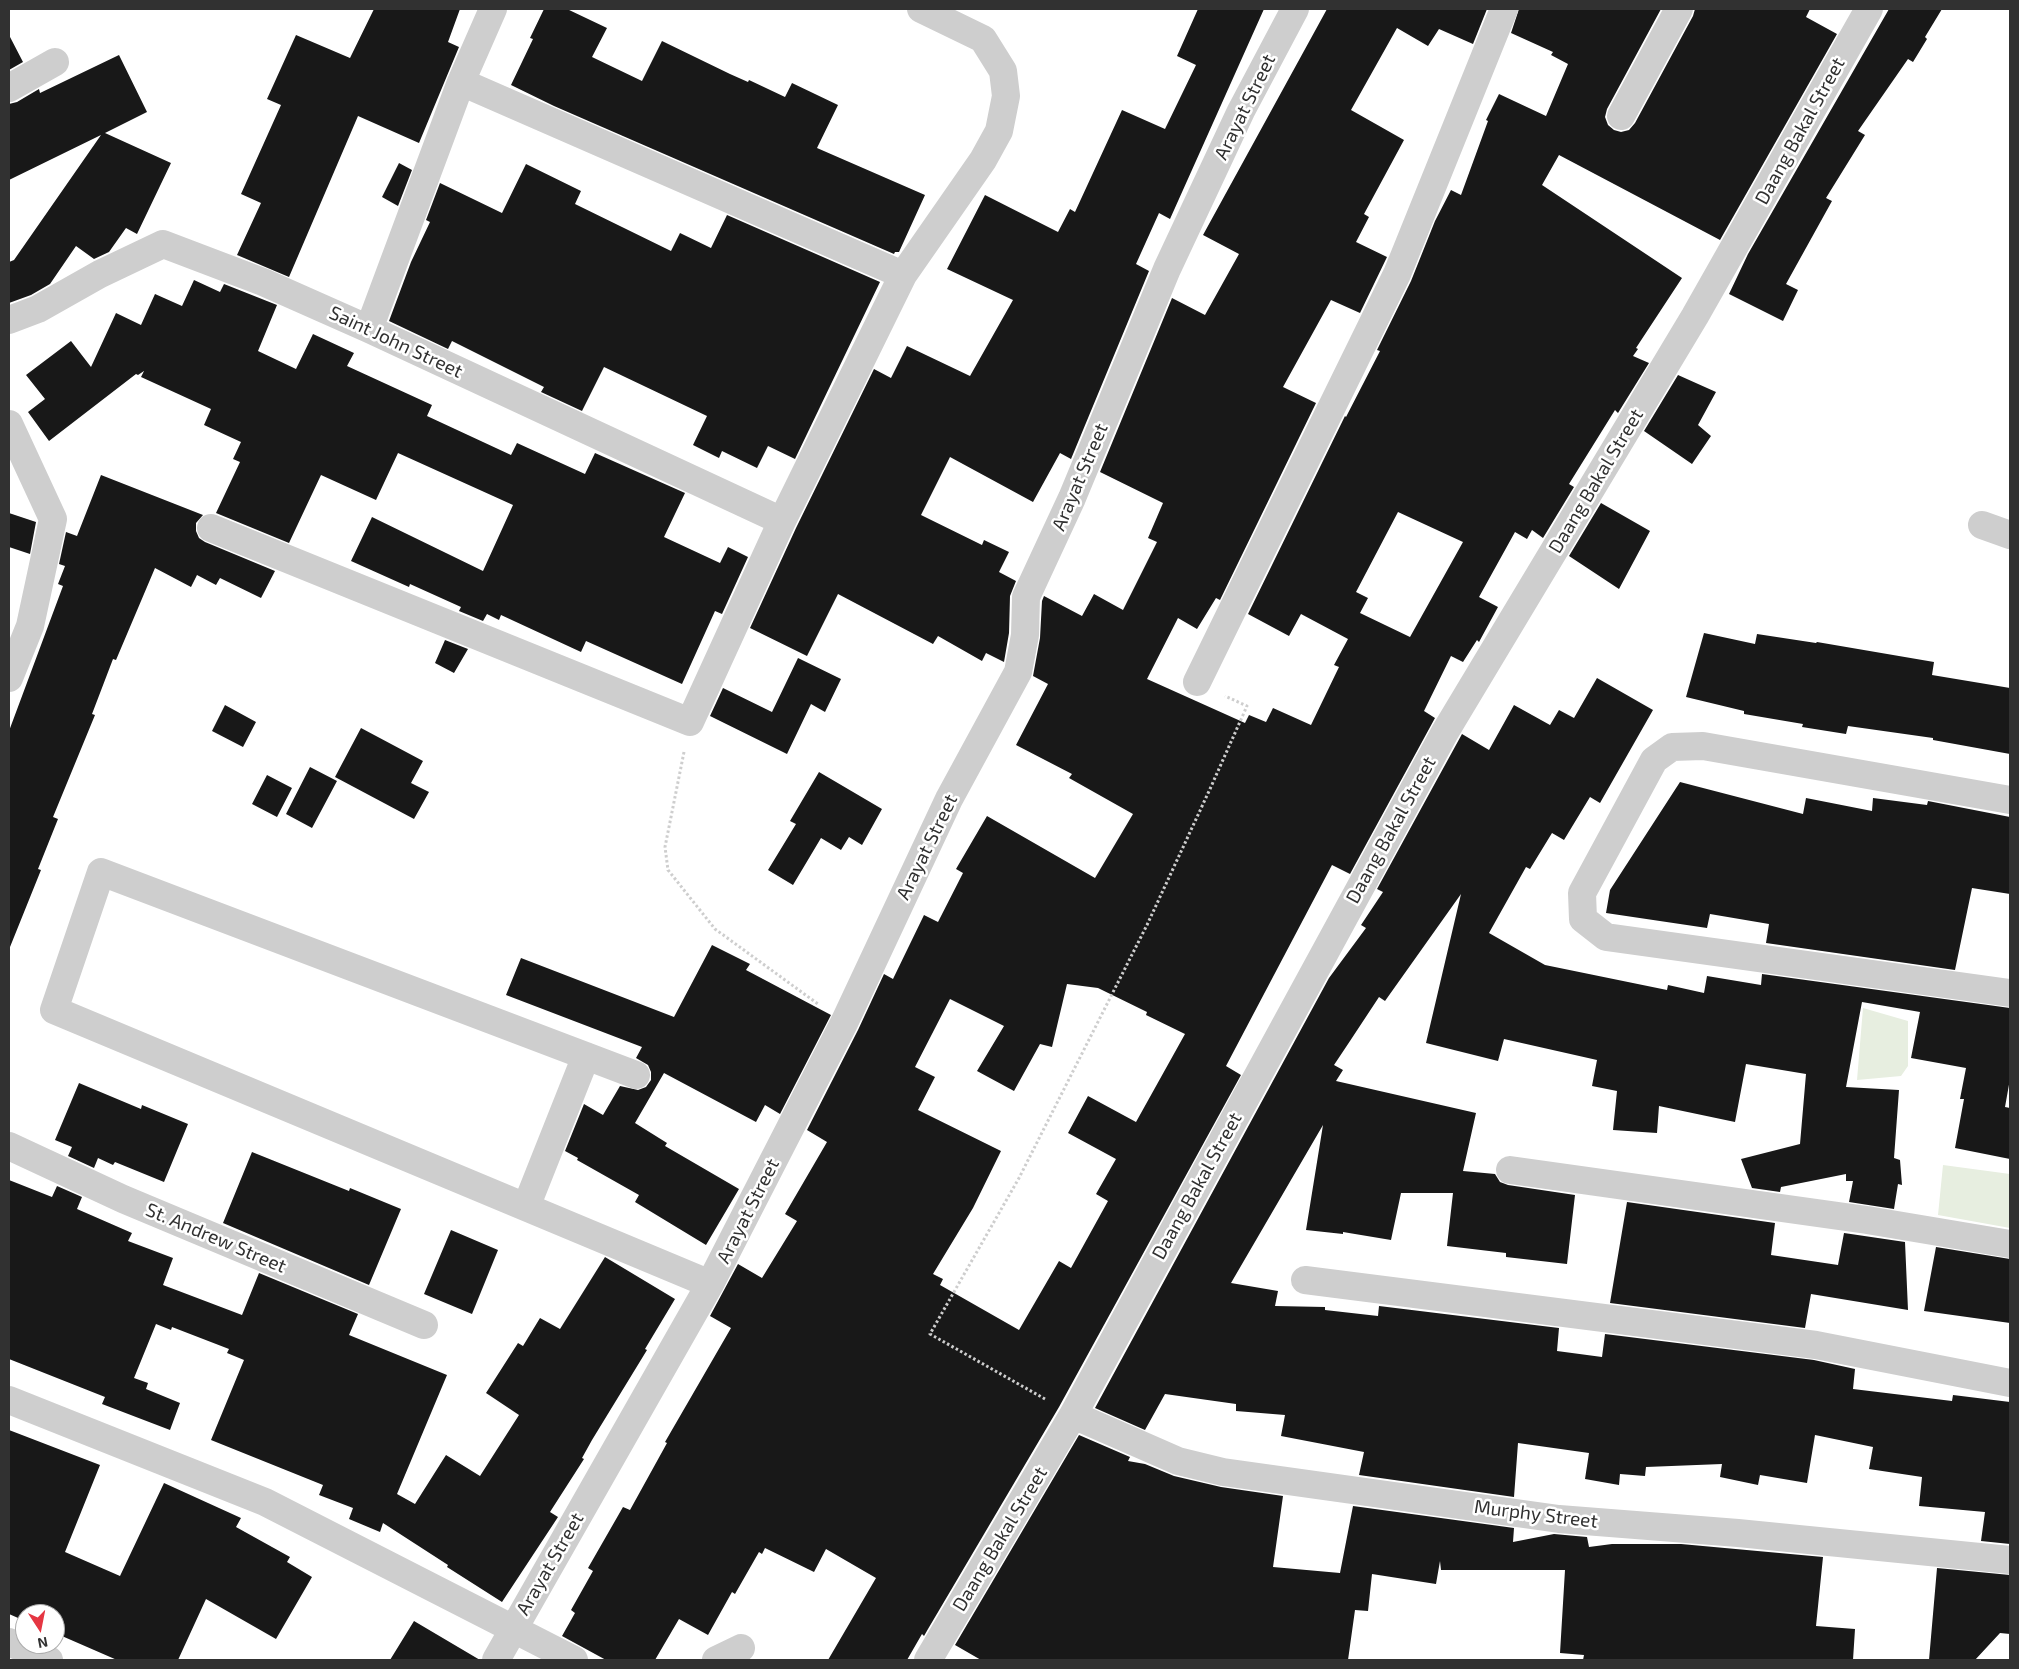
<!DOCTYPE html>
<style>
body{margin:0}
#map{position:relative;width:2019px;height:1669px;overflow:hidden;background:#fff;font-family:"Exo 2",sans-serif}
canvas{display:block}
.frame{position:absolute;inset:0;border:10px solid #313131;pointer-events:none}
.north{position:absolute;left:15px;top:1604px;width:50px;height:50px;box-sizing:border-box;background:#fff;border:1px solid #adadad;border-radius:50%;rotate:169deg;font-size:14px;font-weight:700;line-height:20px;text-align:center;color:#313131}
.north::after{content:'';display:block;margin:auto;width:18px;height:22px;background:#e53642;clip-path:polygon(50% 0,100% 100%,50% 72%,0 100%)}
</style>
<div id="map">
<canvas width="2019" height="1669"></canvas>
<div class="frame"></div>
<div class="north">N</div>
</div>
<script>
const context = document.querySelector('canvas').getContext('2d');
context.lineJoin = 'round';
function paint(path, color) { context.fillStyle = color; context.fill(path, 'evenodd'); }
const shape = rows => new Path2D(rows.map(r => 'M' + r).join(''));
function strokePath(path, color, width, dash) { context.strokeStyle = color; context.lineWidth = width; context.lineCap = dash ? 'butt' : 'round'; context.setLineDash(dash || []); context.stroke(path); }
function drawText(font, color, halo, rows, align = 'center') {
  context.font = font + ' "Exo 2",sans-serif'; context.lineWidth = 5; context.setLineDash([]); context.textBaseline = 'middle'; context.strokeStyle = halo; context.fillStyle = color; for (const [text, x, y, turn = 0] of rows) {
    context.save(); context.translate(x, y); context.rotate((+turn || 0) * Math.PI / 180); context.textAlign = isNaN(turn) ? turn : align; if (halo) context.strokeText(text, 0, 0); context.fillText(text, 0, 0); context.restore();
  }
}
paint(shape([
 [1863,1008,1908,1021,1908,1066,1901,1076,1857,1080],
 [1943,1165,2010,1174,2010,1228,1938,1215]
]), '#e7eee0');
paint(shape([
 [374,9,460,9,448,42,459,47,419,143,358,116,289,277,237,255,261,203,241,194,281,105,267,99,296,35,350,58],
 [544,9,567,9,607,28,592,57,642,81,662,41,730,74,748,82,749,80,785,97,792,83,838,105,817,148,925,195,899,252,895,252,894,254,554,106,511,85,533,39,530,38],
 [1198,9,1264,9,1170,219,1159,213,1136,264,1149,271,1071,459,1060,453,1033,502,950,457,921,515,982,545,984,540,1009,552,999,572,1016,581,1010,596,1009,633,1004,662,986,653,982,661,938,636,933,644,838,594,807,656,750,628,796,528,874,369,891,378,907,346,970,376,1013,300,947,269,985,195,1058,232,1070,209,1075,212,1122,110,1165,129,1196,65,1177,56],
 [1327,9,1487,9,1473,44,1439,29,1428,46,1397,28,1351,110,1404,140,1364,214,1369,217,1356,242,1387,257,1360,313,1331,300,1283,387,1316,403,1220,600,1216,598,1197,629,1178,618,1147,679,1245,723,1249,715,1266,722,1273,708,1311,725,1339,667,1334,665,1348,639,1301,614,1289,636,1248,614,1345,416,1346,417,1380,351,1377,350,1411,281,1435,221,1451,190,1461,195,1488,121,1486,120,1499,94,1546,116,1568,64,1551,55,1553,52,1511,33,1519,9,1661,9,1607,109,1605,117,1608,125,1614,130,1621,132,1629,130,1635,123,1693,16,1695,9,1810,9,1806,17,1837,34,1720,240,1559,155,1542,185,1682,278,1636,348,1638,349,1633,356,1649,363,1618,413,1615,410,1569,484,1574,487,1543,538,1532,530,1527,539,1515,532,1479,597,1498,607,1479,642,1477,640,1463,662,1451,656,1424,711,1435,718,1350,874,1332,865,1226,1066,1241,1075,1059,1407,928,1629,924,1636,922,1634,907,1660,828,1660,876,1578,826,1549,814,1572,765,1548,762,1554,759,1552,735,1594,732,1592,708,1635,679,1619,655,1660,606,1660,562,1636,575,1613,571,1610,593,1571,588,1568,623,1507,630,1510,667,1443,665,1442,731,1328,710,1316,738,1264,762,1278,797,1221,785,1214,827,1142,807,1130,858,1030,884,974,893,979,924,915,938,922,963,873,956,869,987,816,1095,878,1133,814,1069,778,1072,774,1016,745,1048,684,1033,676,1040,638,1042,601,1044,596,1082,616,1094,594,1123,610,1157,542,1148,538,1163,503,1100,472,1172,298,1205,315,1239,254,1203,235],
 [1398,512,1463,542,1410,637,1360,613,1368,598,1356,592],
 [1067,984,1098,988,1147,1012,1146,1015,1185,1034,1136,1122,1088,1096,1068,1133,1116,1159,1096,1194,1108,1201,1071,1268,1059,1261,1019,1330,940,1285,943,1279,933,1274,973,1208,1001,1151,918,1110,935,1077,915,1067,950,999,1004,1026,977,1071,1014,1091,1040,1044,1052,1047],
 [1889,9,1942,9,1925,37,1927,39,1913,62,1908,59,1858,131,1865,135,1826,198,1832,201,1786,284,1798,290,1783,321,1729,294,1748,254],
 [9,35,23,62,9,70],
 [119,55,147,112,105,133,171,163,137,234,126,228,109,252,94,259,76,246,50,284,31,295,9,303,9,262,14,260,101,135,9,180,9,104,17,102,39,89,40,93],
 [399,163,412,170,398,206,382,197],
 [526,164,581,191,575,204,671,251,680,233,711,248,727,215,880,282,795,459,768,446,757,468,722,451,719,458,693,445,707,416,604,367,582,411,541,392,544,387,452,341,448,349,389,321,411,262,430,222,426,220,440,183,502,213],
 [194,280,220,292,224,284,277,305,258,351,296,369,313,334,354,353,347,366,432,405,427,416,511,455,517,443,585,474,595,453,685,493,664,537,720,563,728,547,748,557,722,614,715,611,682,684,586,641,581,652,501,615,499,620,487,614,483,621,459,611,461,607,410,584,409,587,351,561,372,517,483,571,513,505,398,453,376,500,321,475,289,543,216,513,240,462,233,459,241,442,204,425,211,409,141,377,144,371,138,375,136,374,49,441,28,412,45,399,26,375,71,341,91,367,116,313,141,325,155,294,182,306],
 [1678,375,1716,392,1698,425,1711,436,1692,464,1644,431],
 [101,475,203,515,196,523,196,531,199,538,205,542,275,571,261,598,220,578,216,585,197,575,191,587,155,568,116,660,113,659,92,714,95,715,53,817,58,819,38,869,41,870,10,947,9,947,9,731,63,586,58,584,65,566,59,564,66,532,77,536],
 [1601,503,1650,531,1619,589,1569,556],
 [9,513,36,522,30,554,9,547],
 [1704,633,1755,644,1757,634,1816,643,1817,642,1934,662,1932,675,2010,688,2010,754,1933,740,1933,738,1848,726,1846,734,1802,727,1803,724,1744,714,1744,711,1686,697],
 [445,640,468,649,454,673,435,663],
 [798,658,841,679,825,712,811,704,787,754,710,716,723,688,772,712],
 [1597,678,1653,710,1600,803,1590,797,1564,840,1552,833,1530,869,1526,867,1489,933,1545,965,1667,990,1668,985,1704,993,1707,976,1761,985,1762,974,2010,1008,2010,1079,2005,1107,2010,1108,2010,1159,1955,1148,1964,1099,1960,1099,1966,1068,1911,1058,1920,1012,1862,1002,1846,1087,1899,1090,1894,1158,1900,1160,1902,1185,1898,1184,1894,1209,1849,1202,1853,1181,1846,1181,1846,1174,1781,1187,1780,1192,1752,1188,1741,1159,1800,1144,1806,1074,1746,1064,1735,1122,1659,1106,1657,1133,1613,1130,1617,1091,1592,1086,1597,1060,1504,1039,1498,1061,1426,1043,1461,894,1385,1001,1379,997,1350,1041,1334,1065,1343,1070,1336,1081,1476,1113,1463,1171,1495,1174,1500,1182,1508,1185,1575,1195,1567,1264,1506,1257,1506,1253,1447,1246,1453,1193,1401,1193,1391,1240,1343,1232,1343,1234,1306,1230,1323,1125,1231,1283,1278,1291,1275,1306,1325,1307,1325,1310,1378,1316,1379,1306,1559,1328,1557,1351,1602,1357,1605,1334,1814,1360,1855,1369,1853,1389,1952,1401,1953,1395,2010,1402,2010,1544,1981,1541,1985,1512,1919,1506,1922,1477,1869,1469,1873,1447,1815,1435,1807,1483,1760,1475,1758,1485,1720,1477,1722,1464,1646,1467,1645,1476,1620,1474,1619,1485,1585,1479,1589,1453,1518,1443,1514,1497,1359,1475,1364,1452,1281,1436,1285,1415,1236,1411,1236,1404,1165,1394,1145,1430,1095,1408,1329,978,1366,928,1361,925,1383,892,1377,889,1462,734,1489,750,1514,705,1550,725,1559,710,1574,718],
 [225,705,256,722,243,747,212,731],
 [361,728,423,761,411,783,429,792,414,819,335,777],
 [310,767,337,781,312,828,286,814],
 [819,772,882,809,862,845,849,837,841,850,821,838,793,885,768,870,796,824,790,821],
 [267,775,292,788,277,817,252,804],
 [1680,782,1803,814,1806,798,1872,811,1873,798,1927,805,1928,801,2010,817,2010,894,1972,888,1955,970,1766,943,1769,924,1710,914,1707,928,1606,913,1610,890],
 [712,945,750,964,746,970,831,1015,780,1114,765,1105,756,1122,664,1073,635,1123,667,1143,665,1146,739,1189,706,1245,635,1202,639,1195,577,1160,578,1158,565,1151,584,1104,603,1115,620,1086,638,1090,646,1087,651,1080,651,1072,648,1065,636,1058,642,1047,506,995,521,958,674,1017],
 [79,1083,141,1109,142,1105,188,1124,164,1182,115,1162,113,1165,98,1158,94,1168,68,1156,72,1147,55,1140],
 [252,1152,349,1191,350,1188,401,1209,369,1285,223,1223],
 [9,1180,52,1197,57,1186,82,1197,77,1209,132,1233,128,1241,173,1258,163,1285,242,1315,259,1273,358,1314,349,1335,447,1375,397,1494,415,1504,446,1455,480,1476,519,1415,486,1393,518,1343,523,1346,540,1318,560,1329,605,1257,675,1299,645,1349,647,1350,592,1440,582,1458,584,1459,550,1512,558,1517,502,1602,447,1567,448,1565,383,1523,380,1532,349,1519,353,1508,319,1495,323,1485,211,1440,244,1360,227,1353,229,1349,172,1327,171,1330,156,1324,134,1378,148,1383,146,1389,180,1403,170,1430,102,1404,105,1397,9,1359],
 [1627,1202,1775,1223,1771,1255,1838,1265,1844,1233,1905,1242,1908,1310,1811,1294,1805,1328,1610,1303],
 [451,1230,498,1250,472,1314,424,1294],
 [1936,1247,2010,1259,2010,1323,1924,1311],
 [9,1430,100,1465,65,1552,120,1576,164,1483,241,1518,236,1527,290,1557,287,1562,312,1577,276,1639,206,1599,178,1660,117,1660,55,1633,55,1614,25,1614,25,1621,9,1614],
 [1079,1435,1130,1457,1128,1461,1145,1464,1174,1476,1221,1487,1283,1496,1273,1567,1340,1573,1353,1506,1514,1528,1513,1542,1554,1534,1587,1537,1589,1547,1612,1544,1681,1544,1823,1557,1816,1626,1855,1629,1853,1660,1583,1660,1584,1655,1560,1653,1565,1570,1441,1570,1440,1561,1436,1584,1372,1574,1368,1611,1355,1610,1348,1660,981,1660,955,1645],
 [1937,1568,2010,1575,2010,1634,2000,1633,1975,1660,1929,1660],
 [414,1621,480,1660,390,1660]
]), '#181818');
strokePath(shape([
 [684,752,665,847,668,870,715,929,818,1004],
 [1045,1399,930,1334,1019,1178,1147,925,1210,789,1247,706,1225,696]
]), '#cecece', 3, [2.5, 2.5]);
strokePath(shape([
 [9,88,55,62],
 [1621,116,1679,9],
 [903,275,983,160,999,131,1006,96,1003,71,983,39,921,9],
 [9,320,38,309,100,274,163,244,263,282,369,329,782,521],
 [369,329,461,82,493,9],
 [9,424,53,519,30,626,9,678],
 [1982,525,2010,535],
 [211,528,690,722,782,521,903,275,461,82],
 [1197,682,1397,274,1504,9],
 [2010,800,1703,746,1672,747,1654,760,1582,893,1583,919,1606,937,2010,993],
 [636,1075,101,872,54,1010,710,1284],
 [9,1146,123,1199,424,1325],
 [1510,1170,1867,1220,2010,1244],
 [526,1207,586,1056],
 [1305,1280,1816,1345,2010,1383],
 [9,1400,265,1502,574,1660],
 [1073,1415,1178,1461,1223,1472,1559,1519,1738,1533,2010,1560],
 [9,1642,49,1660],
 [496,1660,710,1284,844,1023,949,799,1018,672,1025,635,1026,597,1072,498,1167,269,1241,111,1295,9],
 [716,1660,741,1648],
 [928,1660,1073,1415,1445,732,1695,316,1869,9]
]), '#cecece', 28);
drawText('19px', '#313131', '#fff', [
 ["Arayat Street",1245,107,-64],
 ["Daang Bakal Street",1800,131,-61],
 ["Saint John Street",396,342,25],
 ["Arayat Street",1080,477,-67],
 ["Daang Bakal Street",1596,481,-59],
 ["Daang Bakal Street",1391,830,-61],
 ["Arayat Street",927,847,-64],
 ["Daang Bakal Street",1197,1186,-61],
 ["Arayat Street",748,1211,-63],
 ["St. Andrew Street",216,1238,23],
 ["Murphy Street",1536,1514,7],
 ["Daang Bakal Street",1000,1539,-59],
 ["Arayat Street",550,1564,-60]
]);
</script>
